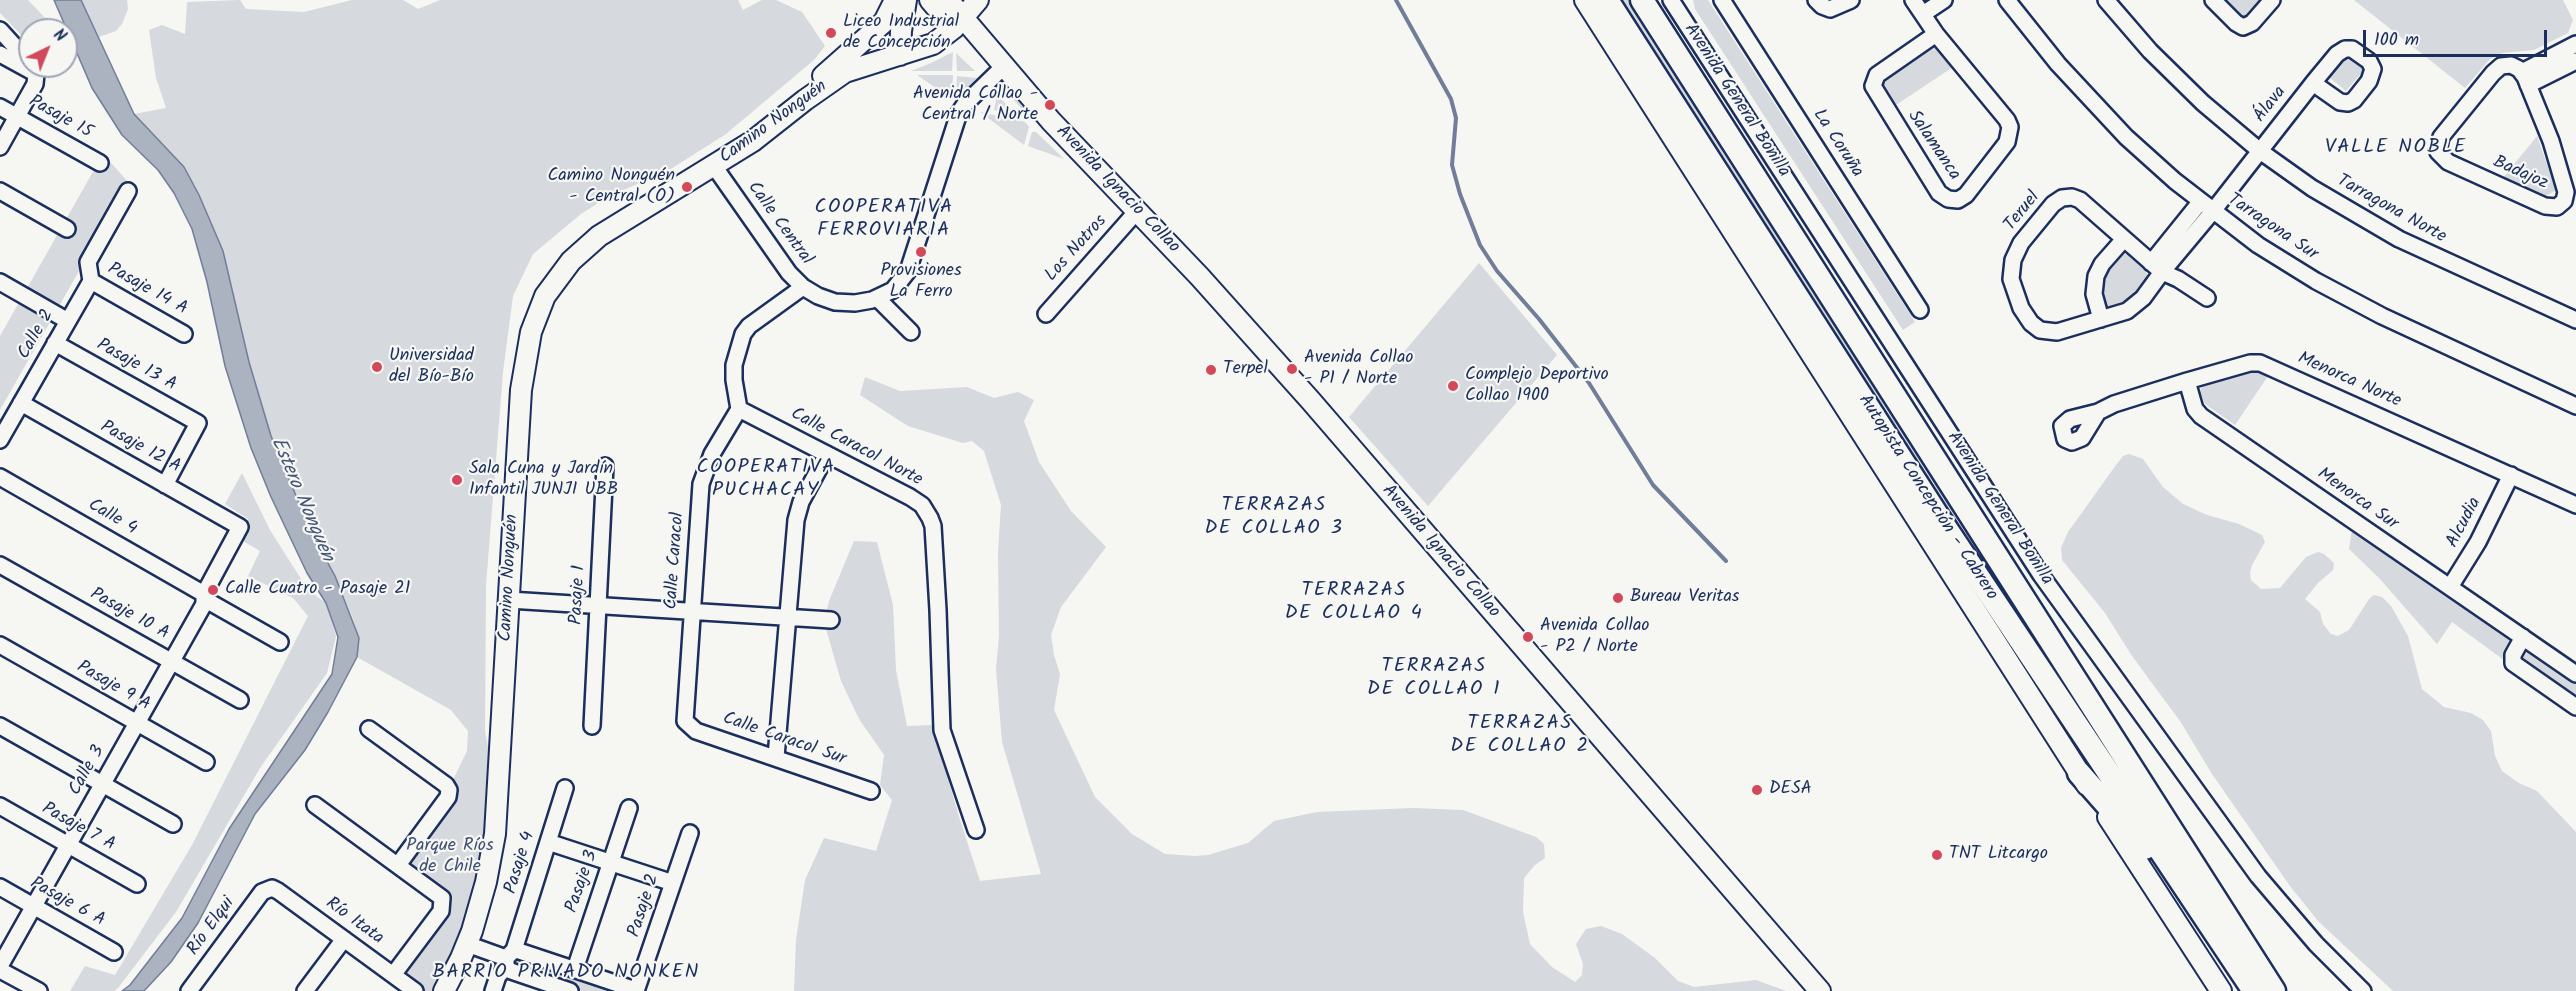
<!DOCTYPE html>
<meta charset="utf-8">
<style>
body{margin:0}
#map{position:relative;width:2576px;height:991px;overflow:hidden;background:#f6f6f2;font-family:Kalam,sans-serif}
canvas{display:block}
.north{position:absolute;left:18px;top:18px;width:60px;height:60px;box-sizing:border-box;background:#f6f6f2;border:2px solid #9ea6b7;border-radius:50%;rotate:43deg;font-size:16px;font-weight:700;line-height:24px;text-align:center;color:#1b2f5e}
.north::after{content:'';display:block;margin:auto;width:21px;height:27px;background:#d1495b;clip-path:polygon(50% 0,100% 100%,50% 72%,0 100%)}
.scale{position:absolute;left:2363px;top:30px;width:184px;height:27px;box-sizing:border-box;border:3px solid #1b2f5e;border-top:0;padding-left:8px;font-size:18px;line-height:21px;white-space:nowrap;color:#1b2f5e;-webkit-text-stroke:4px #f6f6f2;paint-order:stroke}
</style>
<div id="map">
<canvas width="2576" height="991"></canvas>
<div class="north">N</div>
<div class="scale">100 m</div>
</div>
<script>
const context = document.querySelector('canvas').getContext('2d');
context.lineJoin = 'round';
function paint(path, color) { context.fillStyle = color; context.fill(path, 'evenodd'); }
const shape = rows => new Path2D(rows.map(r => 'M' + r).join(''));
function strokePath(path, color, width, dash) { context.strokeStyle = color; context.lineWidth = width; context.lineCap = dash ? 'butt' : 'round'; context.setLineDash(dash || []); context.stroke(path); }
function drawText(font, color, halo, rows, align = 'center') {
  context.font = font + ' Kalam,sans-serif'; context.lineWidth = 4.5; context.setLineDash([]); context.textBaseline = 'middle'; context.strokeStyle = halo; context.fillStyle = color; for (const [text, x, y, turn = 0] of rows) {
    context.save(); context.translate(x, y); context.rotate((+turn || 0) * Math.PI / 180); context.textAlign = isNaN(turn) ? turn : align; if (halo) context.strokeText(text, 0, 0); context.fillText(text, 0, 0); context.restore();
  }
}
paint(shape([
 [0,0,28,0,49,22,41,30,30,30,28,42,0,13],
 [81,0,127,0,128,9,122,24,116,31,99,37],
 [240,0,246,9,304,12,352,0,403,0,418,9,440,0,738,0,743,10,762,0,776,0,802,12,825,46,814,60,726,134,666,172,609,196,581,214,533,254,513,296,503,372,486,585,485,731,488,747,486,830,473,901,456,951,433,991,425,991,403,974,446,914,408,863,458,791,458,788,452,782,467,751,468,731,451,710,357,657,359,638,352,616,335,576,312,534,271,436,249,362,223,251,199,195,184,167,134,114,166,108,156,78,149,30,162,25,185,34,187,2],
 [1618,0,1629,0,2129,785,1910,459],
 [1693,0,1708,0,1915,322,1903,330,1695,9],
 [2219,0,2265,0,2243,22],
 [2354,0,2563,0,2573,20,2568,33,2534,50,2502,53,2490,59,2465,88],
 [1937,43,1956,65,1890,109,1878,81,1928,44],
 [953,52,952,71,911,71,931,63],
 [956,53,975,71,957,71],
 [2348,56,2364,70,2346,91,2330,78],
 [917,75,953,75,952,99],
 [957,76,977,78,957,97,956,97],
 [1005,84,1039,119,1037,121,1031,119,1000,85],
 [997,95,1018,116,994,110],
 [980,112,1025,122,1029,127,1024,145],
 [1032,132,1036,132,1064,159,1028,146],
 [2537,136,2556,190,2546,196,2503,178],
 [103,154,129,183,0,410,0,336],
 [2121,252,2129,255,2146,269,2147,276,2130,299,2108,307,2101,301,2102,274],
 [1479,263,1557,355,1428,506,1349,417],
 [2255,369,2268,376,2235,425,2205,404,2200,391,2203,384],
 [865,377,900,391,967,387,994,398,1018,392,1034,400,1024,421,1039,462,1071,511,1106,547,1061,607,1051,635,1054,655,1060,674,1054,710,1095,797,1132,834,1165,854,1195,856,1208,855,1248,843,1274,821,1317,812,1413,808,1463,810,1536,837,1544,844,1545,858,1535,865,1524,878,1523,912,1530,944,1552,967,1575,982,1582,975,1583,964,1576,944,1586,929,1601,926,1622,934,1655,958,1678,981,1694,987,1756,980,1786,991,794,991,796,940,805,880,824,838,876,851,892,800,880,785,884,755,859,719,841,681,824,622,829,601,854,541,877,542,893,605,896,670,907,726,933,725,959,817,980,881,1041,874,1002,742,996,669,999,636,998,552,1001,505,984,451,972,441,963,443,908,426,860,395],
 [2129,454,2143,459,2163,487,2183,504,2207,515,2239,524,2262,535,2265,542,2252,565,2250,573,2251,580,2261,589,2280,588,2306,557,2318,552,2324,554,2334,563,2333,570,2318,583,2305,599,2320,612,2323,624,2331,634,2338,636,2349,630,2369,599,2374,595,2382,597,2391,606,2408,636,2422,689,2444,707,2471,713,2483,720,2491,731,2495,756,2502,771,2519,783,2537,791,2576,832,2576,991,2393,991,2318,921,2290,886,2212,774,2180,721,2132,656,2105,613,2062,560,2061,548,2068,532,2116,465,2123,456],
 [242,473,270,530,308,590,326,603,336,636,327,673,260,768,176,912,118,988,114,991,70,991,85,966,115,975,192,845,308,616,293,598,248,576,260,551,238,538,248,519,225,504],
 [2352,530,2576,684,2576,713,2452,622,2437,644,2379,578,2349,549],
 [515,955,625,991,582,991,515,968,512,966]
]), '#d6d9dd');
const water = shape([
 [54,0,81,0,134,114,184,167,199,195,223,251,249,362,271,436,312,534,335,576,359,638,357,657,328,712,305,750,255,814,198,923,171,962,144,991,122,991,130,985,182,918,229,829,332,674,338,637,326,603,307,573,271,497,251,448,225,366,207,282,192,229,174,193,158,170,122,135,92,88,54,0]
]);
paint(water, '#abb2c0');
strokePath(water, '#717e99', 1.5);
strokePath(shape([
 [1396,0,1451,99,1456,118,1452,165,1460,194,1480,245,1497,271,1539,319,1589,383,1653,485,1726,561]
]), '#717e99', 4);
const minor = shape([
 [1671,0,2041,575,2258,876,2316,944,2363,991],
 [1722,0,1920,310],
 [1816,0,1822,6,1830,9,1851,0],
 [1913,0,1936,34,2007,120,2010,127,2007,142,1966,195,1958,200,1948,199,1939,193,1873,86,1877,75,1936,34],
 [2007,0,2058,64,2126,137,2175,181,2258,245,2316,281,2382,316,2576,406],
 [2106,0,2150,51,2203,103,2260,151,2312,188,2399,239,2576,320],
 [2213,0,2236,23,2243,27,2252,23,2272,0],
 [1923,14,1944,0],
 [0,30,30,63],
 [0,54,31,71],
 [2511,65,2519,69,2525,77,2551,141,2566,192,2564,201,2557,207,2545,206,2448,162,2438,152,2441,137,2493,73,2501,66,2511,65],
 [2522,72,2576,44],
 [2528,85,2576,61],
 [0,107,100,163],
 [0,147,35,84,36,74,33,66],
 [714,166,789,273,803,287,818,296,835,302,855,303,872,300,893,290,908,271,959,113,965,104,997,73],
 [0,191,67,229],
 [2151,263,2201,201],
 [91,281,184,334],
 [91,281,88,262,128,191],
 [0,282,68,321],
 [803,287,749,326,743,334,734,365,734,380,739,409,910,497,922,505,930,518,933,526,938,610,942,730,976,830],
 [877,298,911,332],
 [2207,298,2178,279,2162,272,2080,200,2072,197,2062,198,2053,204,2021,243,2013,260,2011,279,2021,308,2031,323,2040,330,2057,332,2127,311,2143,298,2162,272,2213,211,2313,83,2337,54,2345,49,2352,49,2369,61,2373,69,2369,81,2354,100,2348,103,2340,102,2313,83],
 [1046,314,1137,211],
 [2101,319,2094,294,2096,276,2102,264,2124,239],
 [55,343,198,423,165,485],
 [2187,381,2195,409,2201,416,2576,674],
 [21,403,240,527,204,594],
 [739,409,712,454,701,484,685,721,696,731,871,791],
 [2098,412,2082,438,2072,442,2065,439,2062,426,2070,419,2098,412,2114,404,2187,381,2250,363,2260,363,2576,505],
 [0,440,91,281],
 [0,477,204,594],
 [0,565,240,700],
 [2450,587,2478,542,2511,475],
 [206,600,280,642],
 [509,600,831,620],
 [2523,637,2513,655,2513,663,2576,707],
 [0,645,206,762],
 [0,726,173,824],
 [592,726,605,466],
 [369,729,446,785,449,790,448,797,398,865],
 [776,757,796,520,801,502,827,454],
 [315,805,442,898,441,911,393,975],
 [0,806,137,884],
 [548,842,673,883],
 [0,887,114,952],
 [467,944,506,958],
 [514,950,565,788],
 [506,958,514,950,519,951,627,987,634,991],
 [506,958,506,967,511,971,570,991],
 [0,966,204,604,204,594],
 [575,969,629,808],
 [0,970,39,991],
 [189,991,262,892,272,888,278,891,415,991],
 [305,991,344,939],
 [493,991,498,976,506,967],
 [636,991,690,833]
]);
const major = shape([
 [930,0,954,28],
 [948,0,1051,121,1200,277,1311,401,1820,991],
 [1585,0,2087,785],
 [900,55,901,31,906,0],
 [823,76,884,22,895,0],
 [2108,817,2221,991],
 [444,991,461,958,472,931,486,882,495,834,521,390,531,332,545,296,571,261,599,236,753,141,805,100,845,72,933,44,954,28,978,0]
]);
const highway = shape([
 [1607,0,1939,518,2254,991],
 [1642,0,2274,991],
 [2079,773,2145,848]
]);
strokePath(minor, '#1b2f5e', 20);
strokePath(major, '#1b2f5e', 24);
strokePath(highway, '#1b2f5e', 27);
strokePath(minor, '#f6f6f2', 15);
strokePath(major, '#f6f6f2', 20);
strokePath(highway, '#f6f6f2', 22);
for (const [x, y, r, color] of [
 [831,33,6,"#d1495b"],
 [1050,105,6,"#d1495b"],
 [687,187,6,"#d1495b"],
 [921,252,6,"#d1495b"],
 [377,367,6,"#d1495b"],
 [1292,369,6,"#d1495b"],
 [1211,370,6,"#d1495b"],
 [1453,386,6,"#d1495b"],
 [457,480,6,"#d1495b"],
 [213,590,6,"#d1495b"],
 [1618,598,6,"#d1495b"],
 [1528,637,6,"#d1495b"],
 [1757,790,6,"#d1495b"],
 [1937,855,6,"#d1495b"]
]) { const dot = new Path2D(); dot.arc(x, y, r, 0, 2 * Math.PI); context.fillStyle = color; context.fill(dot); strokePath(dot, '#f6f6f2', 2); }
drawText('18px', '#1b2f5e', '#f6f6f2', [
 ["Liceo Industrial",843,23],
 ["de Concepción",843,44],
 ["Avenida Collao -",1038,95,"right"],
 ["Central / Norte",1038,116,"right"],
 ["Camino Nonguén",675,177,"right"],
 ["- Central (O)",675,198,"right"],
 ["Provisiones",921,272,"center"],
 ["La Ferro",921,293,"center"],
 ["Universidad",389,357],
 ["del Bío-Bío",389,378],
 ["Avenida Collao",1304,359],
 ["- P1 / Norte",1304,380],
 ["Terpel",1223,370],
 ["Complejo Deportivo",1465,376],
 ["Collao 1900",1465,397],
 ["Sala Cuna y Jardín",469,470],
 ["Infantil JUNJI UBB",469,491],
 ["Calle Cuatro - Pasaje 21",225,590],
 ["Bureau Veritas",1630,598],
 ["Avenida Collao",1540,627],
 ["- P2 / Norte",1540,648],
 ["DESA",1769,790],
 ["TNT Litcargo",1949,855]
], 'left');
drawText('18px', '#1b2f5e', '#f6f6f2', [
 ["Avenida General Bonilla",1736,101,57],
 ["Álava",2271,105,-52],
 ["Pasaje 15",60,118,29],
 ["Camino Nonguén",774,123,-36],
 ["La Coruña",1837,144,57],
 ["Salamanca",1933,146,56],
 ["Badajoz",2520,174,24],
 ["Avenida Ignacio Collao",1117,190,46],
 ["Tarragona Norte",2391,210,29],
 ["Teruel",2023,212,-51],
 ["Calle Central",779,224,54],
 ["Tarragona Sur",2272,228,34],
 ["Los Notros",1077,249,-48],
 ["Pasaje 14 A",147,290,29],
 ["Calle 2",37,335,-60],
 ["Pasaje 13 A",136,366,29],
 ["Menorca Norte",2349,381,24],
 ["Pasaje 12 A",140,448,29],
 ["Calle Caracol Norte",856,448,28],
 ["Autopista Concepción - Cabrero",1927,498,57],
 ["Menorca Sur",2357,500,35],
 ["Avenida General Bonilla",1999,509,57],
 ["Calle 4",112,518,30],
 ["Alcudia",2465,523,-62],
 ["Avenida Ignacio Collao",1440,552,49],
 ["Calle Caracol",676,561,-86],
 ["Camino Nonguén",510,578,-87],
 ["Pasaje 1",579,595,-87],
 ["Pasaje 10 A",129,615,29],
 ["Pasaje 9 A",113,687,30],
 ["Calle Caracol Sur",784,740,19],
 ["Calle 3",88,771,-61],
 ["Pasaje 7 A",78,828,29],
 ["Pasaje 4",521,863,-73],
 ["Pasaje 3",583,882,-71],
 ["Pasaje 6 A",67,903,29],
 ["Pasaje 2",645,906,-72],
 ["Río Itata",354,922,36],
 ["Río Elqui",212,927,-54]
]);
drawText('18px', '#405177', '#f6f6f2', [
 ["Parque Ríos",450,847],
 ["de Chile",450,868]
]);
context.letterSpacing = '1.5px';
drawText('20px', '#1b2f5e', '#f6f6f2', [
 ["VALLE NOBLE",2396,149],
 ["COOPERATIVA",884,209],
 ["FERROVIARIA",884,232],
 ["COOPERATIVA",766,469],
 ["PUCHACAY",766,492],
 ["TERRAZAS",1274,507],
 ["DE COLLAO 3",1274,530],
 ["TERRAZAS",1354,592],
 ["DE COLLAO 4",1354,615],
 ["TERRAZAS",1434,668],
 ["DE COLLAO 1",1434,691],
 ["TERRAZAS",1520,725],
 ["DE COLLAO 2",1520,748],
 ["BARRIO PRIVADO NONKEN",566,974]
]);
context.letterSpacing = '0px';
drawText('italic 20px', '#46567b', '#f6f6f2', [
 ["Estero Nonguén",301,500,67]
]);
</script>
